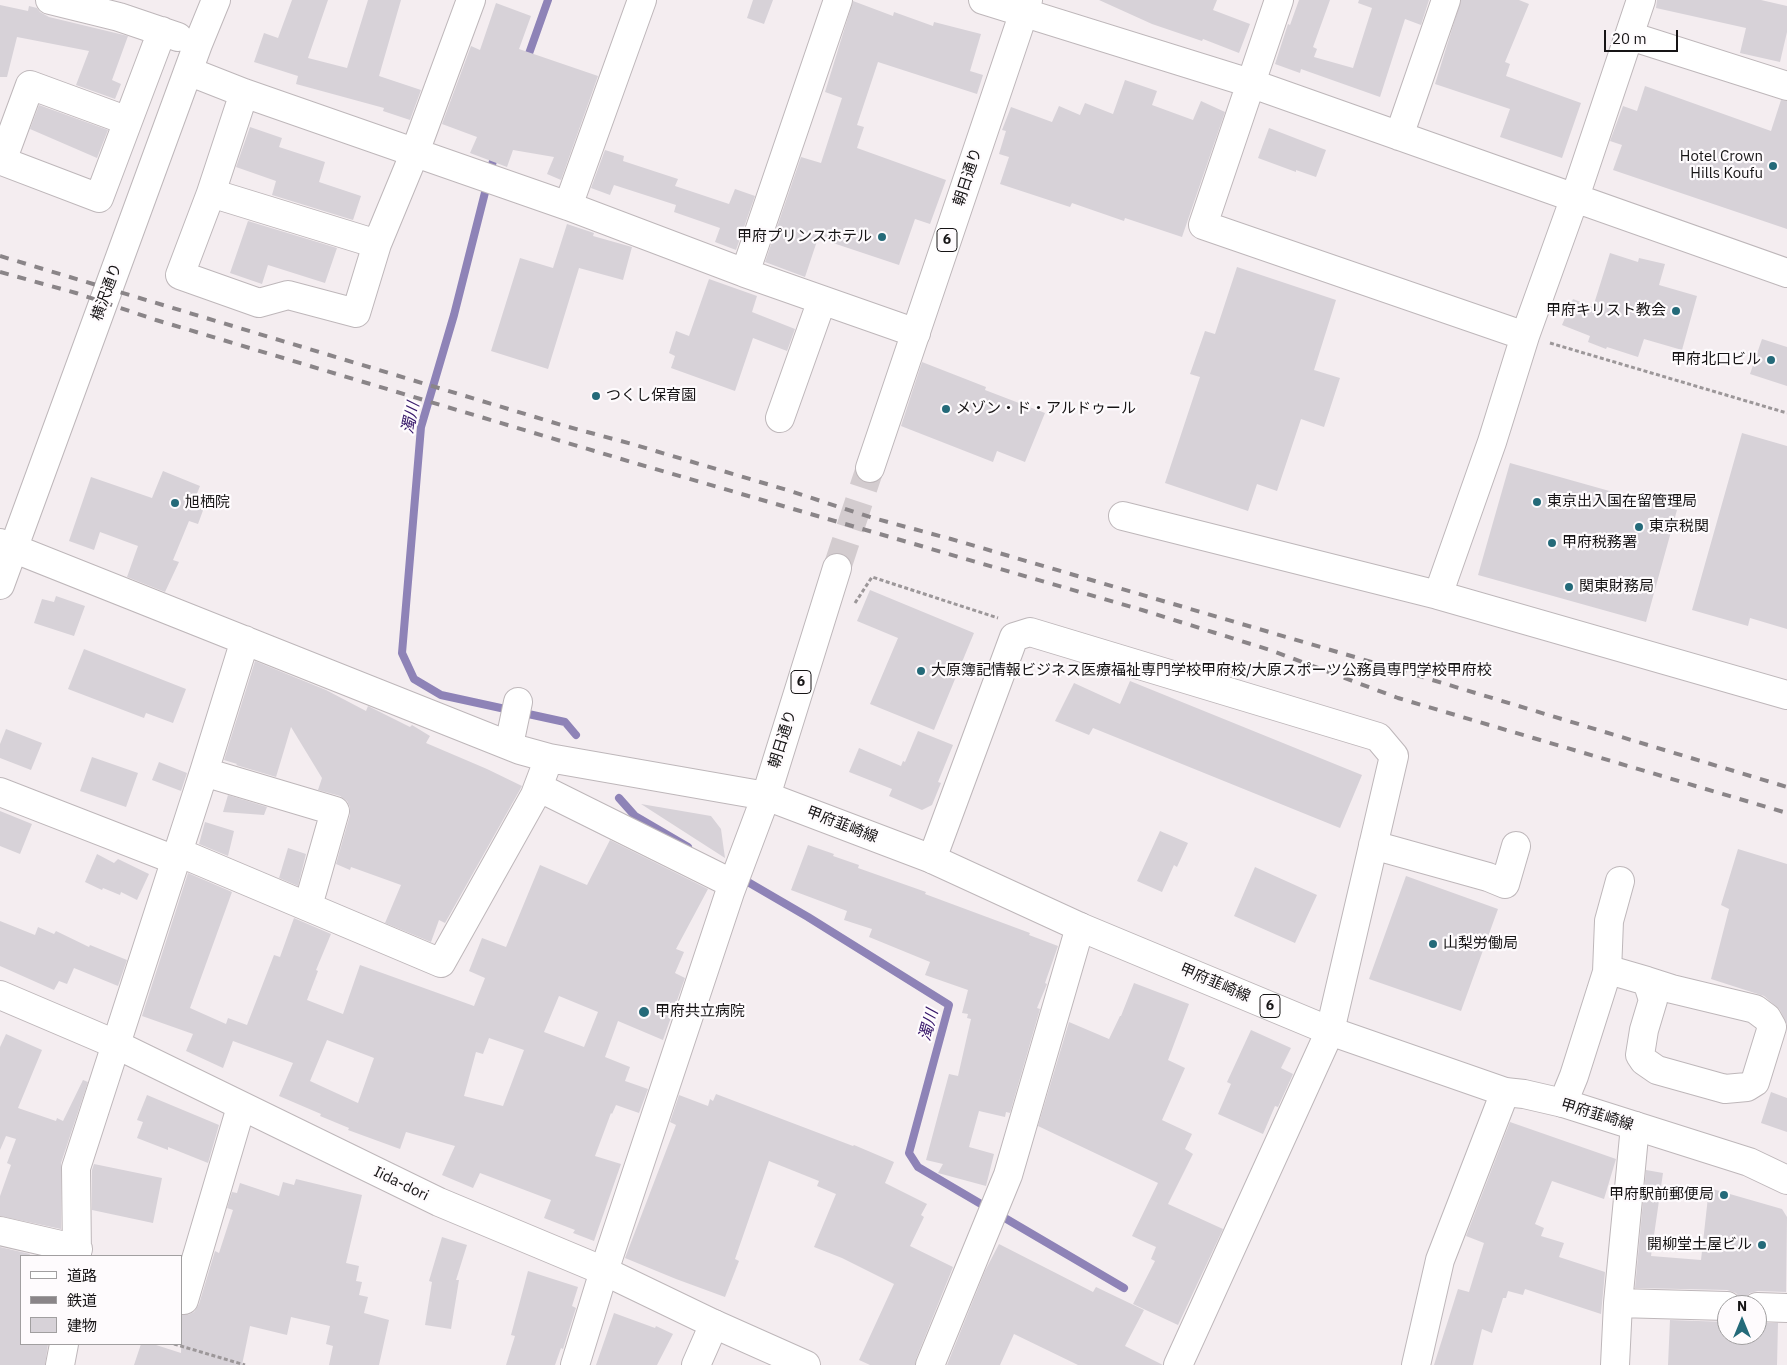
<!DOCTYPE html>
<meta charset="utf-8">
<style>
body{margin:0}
#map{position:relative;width:1787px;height:1365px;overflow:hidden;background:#f4edf0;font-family:"IBM Plex Sans","Noto Sans JP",sans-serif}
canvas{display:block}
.legend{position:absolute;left:20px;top:1255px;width:162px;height:90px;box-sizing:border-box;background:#fefbfd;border:1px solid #a19fa0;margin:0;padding:6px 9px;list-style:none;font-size:15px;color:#161415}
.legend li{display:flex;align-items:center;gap:10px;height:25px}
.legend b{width:25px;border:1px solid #a19fa0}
.north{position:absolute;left:1717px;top:1295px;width:50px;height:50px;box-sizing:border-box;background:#fefbfd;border:1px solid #a19fa0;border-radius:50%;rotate:0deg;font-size:14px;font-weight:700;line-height:20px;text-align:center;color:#161415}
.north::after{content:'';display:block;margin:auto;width:18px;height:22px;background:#246a79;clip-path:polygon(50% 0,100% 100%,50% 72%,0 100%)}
.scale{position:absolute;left:1604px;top:30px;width:74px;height:22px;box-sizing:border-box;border:2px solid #161415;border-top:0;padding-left:6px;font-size:15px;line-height:18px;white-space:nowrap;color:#161415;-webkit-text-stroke:4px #fefbfd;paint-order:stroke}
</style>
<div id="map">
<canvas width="1787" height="1365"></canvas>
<ul class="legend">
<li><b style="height:6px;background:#fff"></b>道路</li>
<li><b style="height:6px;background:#8a8588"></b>鉄道</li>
<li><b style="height:14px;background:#d7d2d8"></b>建物</li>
</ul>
<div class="north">N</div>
<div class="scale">20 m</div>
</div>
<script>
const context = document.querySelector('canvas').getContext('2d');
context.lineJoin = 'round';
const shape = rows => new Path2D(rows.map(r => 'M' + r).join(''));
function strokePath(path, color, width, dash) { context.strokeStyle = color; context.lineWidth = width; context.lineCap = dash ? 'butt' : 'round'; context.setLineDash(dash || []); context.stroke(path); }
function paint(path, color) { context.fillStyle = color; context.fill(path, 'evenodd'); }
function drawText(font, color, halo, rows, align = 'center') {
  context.font = font + ' "IBM Plex Sans","Noto Sans JP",sans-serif'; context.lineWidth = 4.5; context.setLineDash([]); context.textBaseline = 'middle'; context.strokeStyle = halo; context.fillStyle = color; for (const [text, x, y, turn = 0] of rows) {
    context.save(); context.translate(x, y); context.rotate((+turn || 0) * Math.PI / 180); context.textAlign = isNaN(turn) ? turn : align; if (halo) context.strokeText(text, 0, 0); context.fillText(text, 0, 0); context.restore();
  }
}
strokePath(shape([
 [526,62,548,0],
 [495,153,454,315,421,427,402,653,414,679,441,695,565,722,576,735],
 [619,798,635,816,688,847],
 [741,878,808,917,949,1005,909,1153,918,1167,1124,1288]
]), '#8e83b7', 8);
paint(shape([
 [292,0,328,0,308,58,347,68,368,0,401,0,379,76,421,90,410,120,383,111,384,108,296,84,298,76,254,62,264,33,278,38],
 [753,0,773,0,764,24,747,18],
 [1099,0,1217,0,1213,10,1250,24,1239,53,1203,39,1202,41,1152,24],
 [1299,0,1330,0,1313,47,1317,49,1314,57,1353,68,1372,8,1358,3,1359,0,1429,0,1421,25,1405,19,1380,97,1301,69,1300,73,1275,64,1288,24,1290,25],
 [1461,0,1519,0,1529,4,1505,62,1510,64,1506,76,1581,103,1562,158,1500,137,1510,109,1435,84],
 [1657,0,1761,0,1787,6,1787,32,1780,62,1740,53,1746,28,1656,8],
 [853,1,893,16,894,12,933,26,934,22,981,34,970,71,983,75,977,94,878,62,857,125,864,127,857,148,946,180,930,224,915,219,899,265,818,238,805,277,765,262,801,157,821,163,842,98,825,92],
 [496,3,531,16,519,49,598,76,561,180,547,174,554,157,513,150,507,167,470,153,477,137,442,124,471,46,480,50],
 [0,5,28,11,29,6,37,8,40,12,49,17,128,36,112,80,121,84,115,99,76,85,89,51,17,37,7,77,0,77],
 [1125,80,1157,91,1152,105,1193,120,1201,101,1225,112,1182,237,1125,218,1124,221,1072,203,1070,207,1000,184,1009,157,999,154,1006,131,1002,130,1011,107,1052,122,1059,106,1080,115,1085,103,1113,114],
 [1645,86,1771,131,1781,100,1787,101,1787,229,1613,170,1622,145,1610,141,1623,106,1637,111],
 [39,105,108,130,97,158,30,129],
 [250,127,282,138,279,147,325,162,319,182,361,196,353,220,272,195,276,181,236,167],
 [1269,128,1326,150,1316,177,1296,170,1296,172,1258,158],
 [605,150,624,156,623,161,678,179,675,186,729,204,735,189,755,196,736,250,715,242,720,228,674,212,676,205,614,185,610,195,591,188],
 [248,221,337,248,325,283,268,265,262,284,230,273],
 [567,224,594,233,593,236,632,247,623,280,579,268,548,369,491,351,520,258,553,268],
 [1610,253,1638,262,1639,258,1665,264,1659,285,1697,296,1682,350,1644,339,1638,357,1607,347,1606,349,1588,342,1590,336,1562,325,1573,299,1593,307],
 [1237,267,1336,300,1314,370,1340,378,1324,427,1301,419,1277,491,1257,484,1248,511,1165,483,1200,377,1190,374,1205,331,1215,334],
 [709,279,757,296,752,312,795,329,787,351,753,338,735,391,671,368,675,356,669,353,676,331,689,336],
 [1762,339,1787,347,1787,386,1750,374],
 [922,362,986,387,985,390,1045,413,1025,462,997,451,993,462,901,426],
 [1742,433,1787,446,1787,629,1750,618,1748,626,1692,610],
 [1510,463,1677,510,1646,622,1478,575],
 [163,471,200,486,194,501,205,505,198,524,189,521,173,560,179,562,165,592,127,577,138,546,100,532,94,550,69,541,91,477,152,498],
 [870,590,974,633,934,730,870,704,898,638,857,621],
 [56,596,85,606,74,636,34,623,42,599,54,602],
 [84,649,186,689,173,723,146,713,144,718,68,689],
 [255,661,326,690,366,711,368,706,410,727,412,725,430,736,426,743,487,769,522,786,445,923,439,920,431,942,385,923,401,885,351,867,350,870,336,864,350,815,350,807,347,801,340,796,318,790,322,778,291,727,276,777,236,765,237,764,224,760],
 [1130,681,1362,775,1340,828,1093,728,1089,735,1055,721,1074,683,1120,704],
 [6,729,42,743,31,770,0,758,0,744],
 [918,731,953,745,938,782,941,783,932,805,922,810,889,796,892,789,849,772,859,748,901,766,903,761,905,762],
 [92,757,138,773,126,807,80,791],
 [159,762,187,773,181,791,152,780],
 [228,795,267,807,264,815,223,812],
 [641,804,711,816,721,829,725,858],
 [0,811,32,824,20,854,0,846],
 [205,822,234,831,228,856,199,844],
 [1160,831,1188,843,1177,867,1174,865,1162,892,1137,881],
 [610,840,708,889,676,949,684,952,675,973,685,978,663,1040,618,1021,605,1057,630,1067,625,1081,648,1089,639,1113,616,1105,612,1114,611,1113,595,1156,621,1164,594,1241,573,1233,575,1230,544,1218,551,1200,480,1173,473,1188,442,1175,455,1146,406,1132,400,1149,348,1130,349,1128,320,1116,321,1114,279,1096,293,1063,233,1041,223,1068,186,1051,193,1034,142,1016,188,873,232,892,190,1008,226,1024,228,1018,247,1025,274,955,280,957,294,918,331,934,316,970,318,971,307,1000,343,1014,360,965,474,1006,485,978,469,971,482,938,506,947,540,865,587,885],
 [559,996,598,1012,584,1047,544,1032],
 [489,1038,524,1050,503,1106,464,1096,476,1052,483,1054],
 [327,1040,374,1058,358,1103,310,1081],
 [808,845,834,854,833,856,859,865,858,868,926,892,925,894,1030,933,1029,935,1058,946,1045,983,1047,984,1037,1008,1040,1009,1010,1113,1006,1112,1005,1117,979,1111,969,1147,994,1154,986,1186,938,1173,943,1164,926,1160,949,1074,958,1076,971,1019,967,1018,968,1014,962,1013,968,990,925,975,930,962,869,937,872,929,844,920,847,911,791,890],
 [288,848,306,854,298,886,279,878],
 [1738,849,1787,864,1787,1024,1780,1010,1764,996,1711,979,1729,909,1721,905],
 [97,854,114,863,118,859,149,874,137,900,121,892,120,895,103,888,102,890,85,882],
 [1255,867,1317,895,1295,943,1234,916],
 [1406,876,1498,909,1461,1011,1369,979],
 [0,921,35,935,38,927,54,934,56,931,89,947,90,945,127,960,118,986,74,968,67,984,59,981,54,990,0,966],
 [1134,983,1189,1004,1168,1060,1185,1068,1162,1120,1192,1134,1185,1149,1193,1154,1168,1204,1223,1229,1178,1325,1133,1304,1155,1261,1151,1259,1156,1247,1132,1236,1158,1183,1038,1126,1069,1022,1109,1039,1120,1016,1121,1016],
 [1251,1030,1291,1048,1281,1068,1293,1074,1278,1107,1275,1106,1263,1134,1218,1114,1231,1084,1227,1082],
 [6,1034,42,1050,18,1108,56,1121,57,1118,63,1121,83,1080,88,1082,61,1163,61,1229,0,1216,0,1196,11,1165,7,1163,16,1139,6,1136,0,1150,0,1047],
 [1771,1092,1787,1098,1787,1132,1761,1123],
 [716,1094,853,1146,854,1145,894,1162,885,1183,927,1204,921,1215,924,1217,910,1246,953,1267,916,1359,915,1365,870,1365,859,1360,894,1284,842,1258,814,1247,836,1194,817,1186,819,1181,769,1161,735,1259,739,1261,725,1297,676,1279,625,1258,676,1125,670,1122,679,1095,708,1106,710,1099,713,1101],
 [147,1095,219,1125,208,1163,168,1147,168,1150,137,1138,143,1122,137,1120],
 [1510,1122,1616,1159,1604,1199,1552,1181,1535,1224,1544,1228,1541,1236,1564,1243,1559,1257,1605,1272,1601,1314,1525,1289,1523,1295,1508,1291,1506,1298,1503,1298,1492,1333,1482,1329,1473,1365,1434,1365,1458,1289,1469,1292,1484,1243,1466,1236],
 [94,1164,162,1178,153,1223,92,1210,92,1170],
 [1646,1170,1663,1173,1651,1256,1701,1260,1709,1188,1782,1209,1787,1217,1786,1292,1758,1291,1750,1293,1744,1298,1742,1304,1740,1298,1736,1293,1727,1290,1635,1288],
 [296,1179,362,1195,346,1263,359,1266,356,1281,362,1282,359,1295,368,1297,364,1313,389,1320,379,1365,329,1365,333,1346,326,1344,330,1326,291,1317,287,1335,250,1326,242,1365,134,1365,141,1344,153,1344,181,1353,181,1315,188,1315,194,1312,199,1304,215,1251,219,1253,233,1210,227,1208,232,1192,237,1193,240,1183,279,1196,283,1182,294,1185],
 [442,1237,467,1245,456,1280,459,1280,451,1329,425,1325,432,1282,429,1281],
 [999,1244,1093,1292,1096,1287,1144,1310,1125,1346,1163,1365,1078,1365,1014,1334,1000,1365,947,1365,985,1271],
 [0,1247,30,1254,29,1256,21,1256,21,1344,48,1344,45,1365,0,1365],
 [528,1271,578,1287,572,1306,576,1308,563,1349,561,1348,555,1365,506,1365,515,1336,511,1335],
 [614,1313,655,1328,656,1326,673,1334,657,1365,596,1365],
 [1670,1320,1727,1322,1727,1335,1757,1335,1757,1323,1778,1323,1777,1365,1668,1365]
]), '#d7d2d8');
strokePath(shape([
 [837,568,870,468]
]), '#d3cccf', 28, [28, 14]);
const minor = shape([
 [50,0,119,17,178,37],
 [983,0,1250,83,1787,273],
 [1279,0,1203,225,1525,336],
 [1630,36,1787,86],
 [188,71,244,93,568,206,745,273,916,333],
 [244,93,211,193,377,244],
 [128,121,30,85,2,161,99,198,128,121,162,31],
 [1399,136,1446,0],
 [211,193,180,275,259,303,288,295,356,313,377,244,415,152,471,0],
 [568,206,642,0],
 [745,273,838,0],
 [780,418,822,300],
 [1123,516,1438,595,1787,695],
 [0,543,520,750,549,758,766,796,730,892,604,1271,575,1365],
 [0,585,198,44,216,0],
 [1438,595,1492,442,1525,336,1575,197,1641,0],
 [509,745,518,702],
 [204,772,335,811,308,906],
 [538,787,733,884],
 [0,792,175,860],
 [1373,845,1488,877,1505,884,1516,846],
 [178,852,441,963,535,795,549,758],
 [932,859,1014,637,1030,632,1378,737,1394,756,1330,1031,1178,1365],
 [1607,972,1609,921,1620,881],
 [1563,1103,1574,1076,1607,972,1616,972,1647,981,1672,989,1755,1009,1767,1018,1772,1027,1755,1082,1747,1087,1725,1089,1657,1070,1644,1061,1640,1055,1644,1030,1653,1000,1647,981],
 [0,1231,78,1249],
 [77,1256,76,1168,204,772,245,640],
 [184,1300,241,1107],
 [1618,1303,1727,1306],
 [1757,1307,1787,1308],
 [60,1365,64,1344],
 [696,1365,714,1324],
 [930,1365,1008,1175,1080,927],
 [1416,1365,1440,1260,1505,1092],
 [1615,1365,1618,1303,1635,1126]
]);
const major = shape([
 [870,468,1028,0],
 [837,568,766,796,932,859,1080,927,1330,1031,1505,1092,1524,1094,1563,1103,1749,1162,1787,1180],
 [0,995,115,1044,439,1202,604,1271,714,1324,806,1365]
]);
strokePath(minor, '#beb7ba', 30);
strokePath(major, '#beb7ba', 30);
strokePath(shape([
 [1550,343,1787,413],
 [855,603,872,577,998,618],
 [174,1344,245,1365]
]), '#9c9799', 3, [4, 2.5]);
strokePath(minor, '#fff', 28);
strokePath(major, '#fff', 28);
strokePath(shape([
 [0,256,565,426,632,444,787,490,873,518,951,539,1406,672,1787,787],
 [0,272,76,293,156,320,638,464,1142,610,1270,650,1398,698,1787,813]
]), '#8a8588', 4, [9, 9]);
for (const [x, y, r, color] of [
 [1773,166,5,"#246a79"],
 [882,237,5,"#246a79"],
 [1676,311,5,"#246a79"],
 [1771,360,5,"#246a79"],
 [596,396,5,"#246a79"],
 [946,409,5,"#246a79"],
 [1537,502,5,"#246a79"],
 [175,503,5,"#246a79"],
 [1639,527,5,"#246a79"],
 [1552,543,5,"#246a79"],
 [1569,587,5,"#246a79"],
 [921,671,5,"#246a79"],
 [1433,944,5,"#246a79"],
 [644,1012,6,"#246a79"],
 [1724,1195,5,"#246a79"],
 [1762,1245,5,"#246a79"]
]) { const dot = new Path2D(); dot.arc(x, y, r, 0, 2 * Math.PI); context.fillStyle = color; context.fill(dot); strokePath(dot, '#fefbfd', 2); }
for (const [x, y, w] of [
 [947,240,20],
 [801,682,20],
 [1270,1006,20]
]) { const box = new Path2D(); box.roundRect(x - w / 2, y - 11.5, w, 23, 4); context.fillStyle = '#fefbfd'; context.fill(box); strokePath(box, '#161415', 1); }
drawText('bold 14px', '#161415', null, [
 ["6",947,240],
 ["6",801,682],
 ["6",1270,1006]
]);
drawText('15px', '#161415', '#fefbfd', [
 ["Hotel Crown",1763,157,"right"],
 ["Hills Koufu",1763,174,"right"],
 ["甲府プリンスホテル",872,237,"right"],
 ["甲府キリスト教会",1666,311,"right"],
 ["甲府北口ビル",1761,360,"right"],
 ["つくし保育園",606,396],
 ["メゾン・ド・アルドゥール",956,409],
 ["東京出入国在留管理局",1547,502],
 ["旭栖院",185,503],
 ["東京税関",1649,527],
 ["甲府税務署",1562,543],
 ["関東財務局",1579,587],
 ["大原簿記情報ビジネス医療福祉専門学校甲府校/大原スポーツ公務員専門学校甲府校",931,671],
 ["山梨労働局",1443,944],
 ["甲府共立病院",655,1012],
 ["甲府駅前郵便局",1714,1195,"right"],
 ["開柳堂土屋ビル",1752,1245,"right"]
], 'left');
drawText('15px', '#161415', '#fefbfd', [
 ["朝日通り",968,177,-72],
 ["横沢通り",107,292,-70],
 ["朝日通り",783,739,-73],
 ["甲府韮崎線",842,825,21],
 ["甲府韮崎線",1215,983,23],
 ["甲府韮崎線",1597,1115,17],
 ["Iida-dori",401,1184,26]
]);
drawText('italic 16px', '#341468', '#fefbfd', [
 ["濁川",411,418,-78],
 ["濁川",929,1025,-75]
]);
</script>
